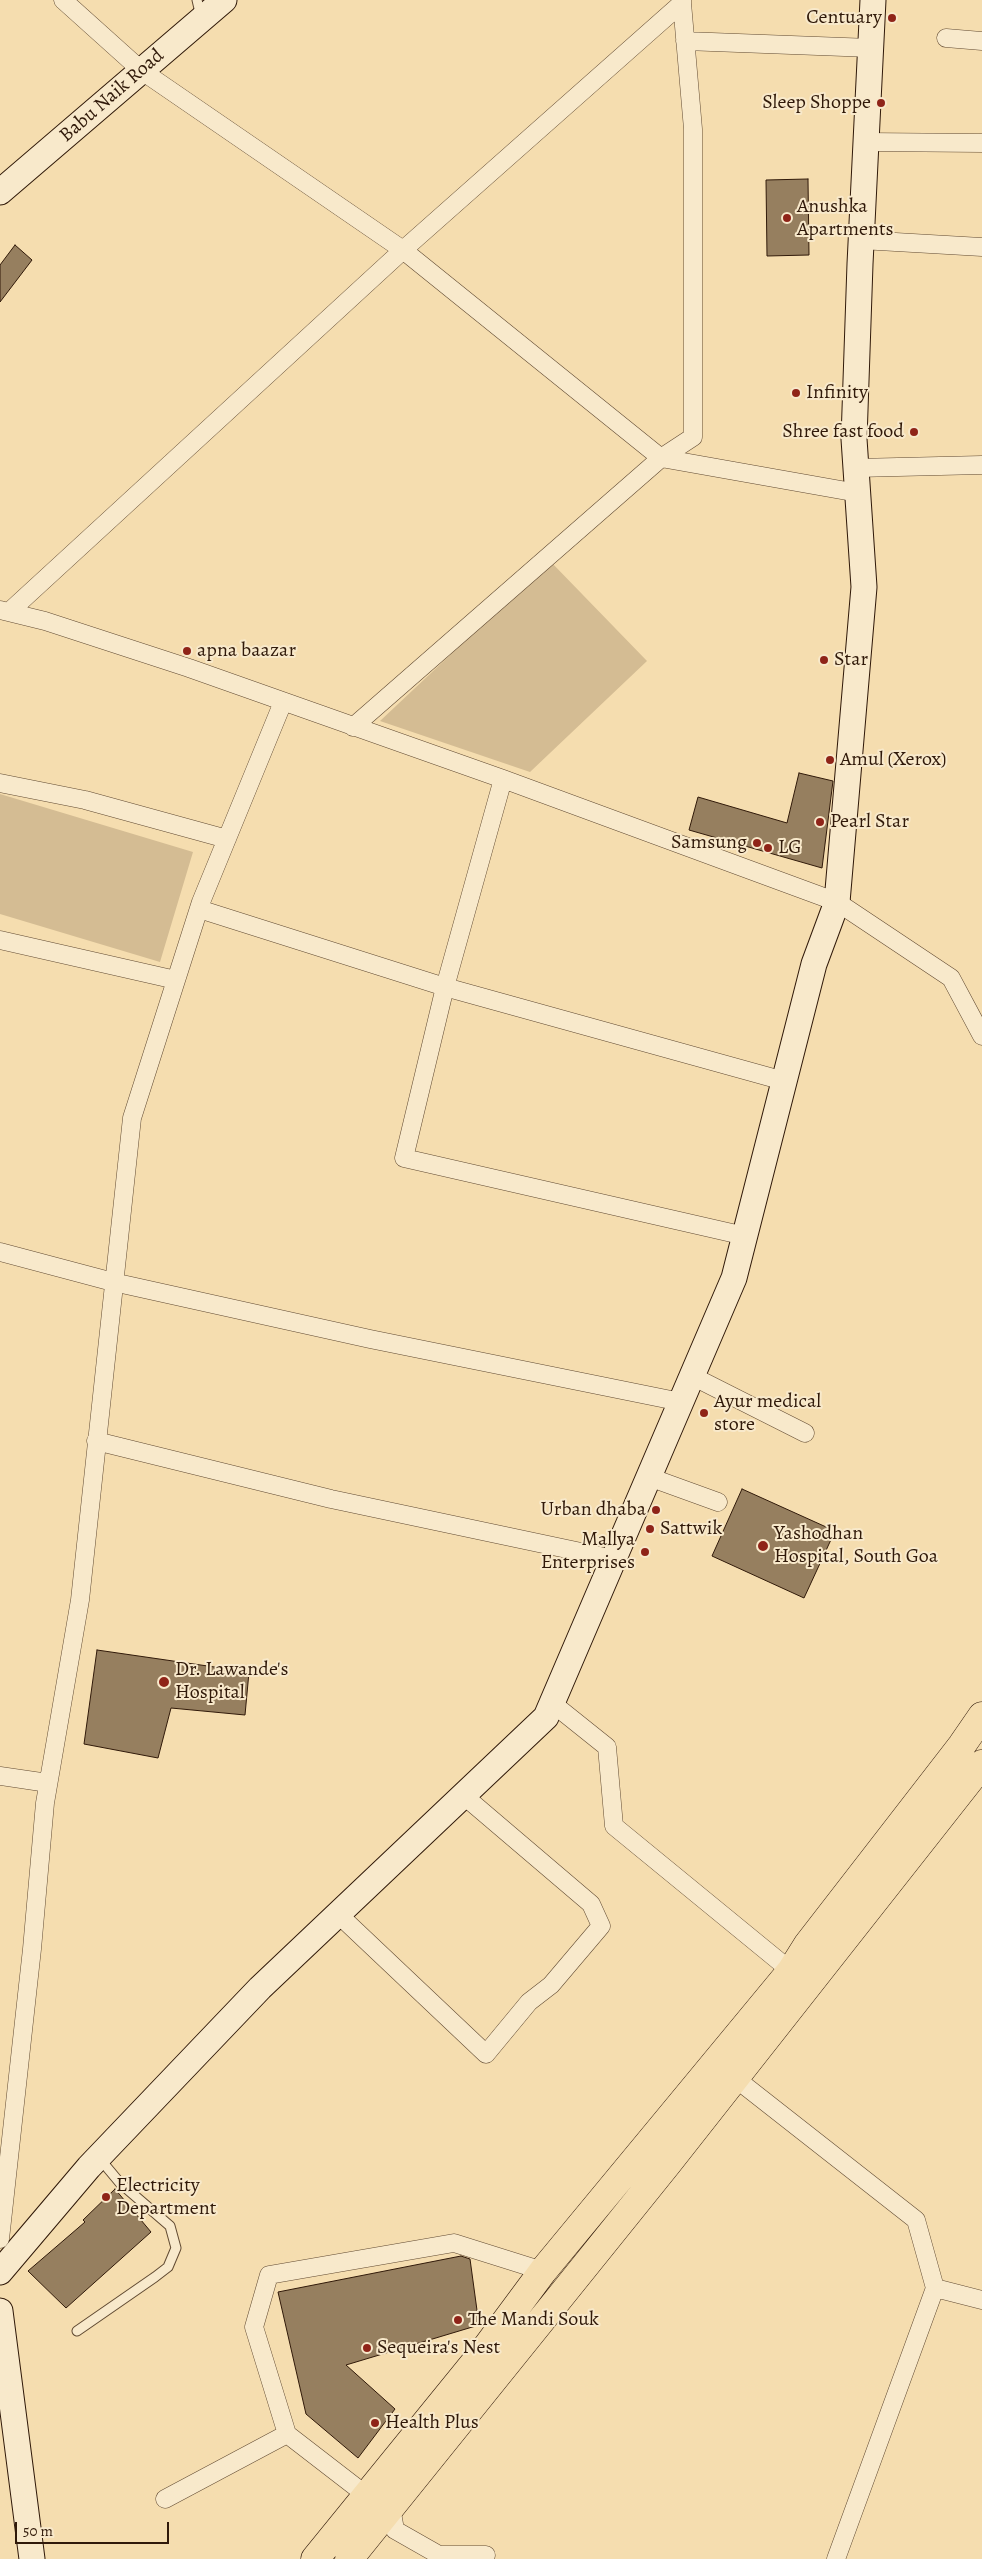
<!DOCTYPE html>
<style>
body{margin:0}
#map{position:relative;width:982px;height:2559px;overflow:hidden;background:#f5ddaf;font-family:Alegreya,serif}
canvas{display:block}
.scale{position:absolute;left:15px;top:2522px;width:154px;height:22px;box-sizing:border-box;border:2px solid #301909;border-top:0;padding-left:6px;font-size:15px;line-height:18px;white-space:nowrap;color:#301909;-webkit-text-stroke:4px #f8e9cb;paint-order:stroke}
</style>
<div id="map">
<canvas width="982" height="2559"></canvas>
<div class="scale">50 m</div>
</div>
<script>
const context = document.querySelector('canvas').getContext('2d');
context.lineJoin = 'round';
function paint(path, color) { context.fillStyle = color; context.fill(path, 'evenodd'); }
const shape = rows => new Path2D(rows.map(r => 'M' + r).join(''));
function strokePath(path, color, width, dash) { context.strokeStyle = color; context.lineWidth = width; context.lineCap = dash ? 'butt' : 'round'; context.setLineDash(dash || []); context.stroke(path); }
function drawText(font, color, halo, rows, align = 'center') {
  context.font = font + ' Alegreya,serif'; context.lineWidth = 4; context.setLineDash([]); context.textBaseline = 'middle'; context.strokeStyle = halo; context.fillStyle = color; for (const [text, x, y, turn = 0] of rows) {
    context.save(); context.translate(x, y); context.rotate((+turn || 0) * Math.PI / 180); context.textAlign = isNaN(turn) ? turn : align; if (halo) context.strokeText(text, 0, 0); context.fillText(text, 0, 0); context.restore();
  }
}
paint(shape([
 [550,561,647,661,530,772,380,721],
 [0,794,193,852,160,962,0,914]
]), '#d4bc93');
const building = shape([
 [808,179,809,255,767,256,766,180,808,179],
 [15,245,32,260,0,302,0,265,15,245],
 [799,773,833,781,822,868,689,830,698,797,787,823,799,773],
 [742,1489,835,1531,804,1598,712,1556,742,1489],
 [97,1650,249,1672,245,1715,171,1708,158,1758,84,1744,97,1650],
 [115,2189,151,2232,66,2308,28,2271,85,2222,83,2220,115,2189],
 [461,2256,470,2259,479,2325,346,2365,395,2409,358,2458,306,2414,278,2292,461,2256]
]);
paint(building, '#967f5f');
strokePath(building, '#301909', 1);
const lane = shape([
 [197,0,201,17],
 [77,2331,155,2277,168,2267,176,2248,170,2226,120,2183,100,2159]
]);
const street = shape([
 [946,38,982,41],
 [685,41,871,48],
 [866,142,982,143],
 [861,240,982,247],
 [661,458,693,437,693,129,682,3],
 [661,458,858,493],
 [856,468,982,465],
 [0,610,45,621,189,668,503,779,837,902,951,978,982,1036],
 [9,612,403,250,142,71,63,0],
 [353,727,661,458,403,250,682,3,682,0],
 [503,779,445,987,404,1158,745,1236],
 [0,783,85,800,227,839],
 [199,909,445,987,784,1081],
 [0,940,176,980],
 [0,1252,113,1282,370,1339,681,1402],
 [692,1376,805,1433],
 [96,1441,331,1499,614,1559],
 [649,1477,718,1502],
 [552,1703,607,1747,614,1826,791,1971],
 [0,1776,48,1783],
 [338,1914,486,2054,529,2002,551,1985,601,1926,591,1904,463,1795],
 [735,2078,916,2220,935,2288,836,2559],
 [0,2239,32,1949,45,1803,80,1600,132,1118,201,902,283,702],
 [935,2288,982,2300],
 [366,2495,287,2434,254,2327,269,2275,454,2243,543,2271],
 [165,2499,287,2434],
 [391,2507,395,2530,439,2555,486,2555]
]);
const secondary = shape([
 [0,192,224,0],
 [0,2272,89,2167,260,1988,546,1717,734,1278,814,964,837,902,864,587,854,439,860,264,873,0],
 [0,2311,32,2559]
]);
const primary = shape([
 [315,2559,480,2356,543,2271,791,1971,808,1944,962,1745,982,1716],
 [349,2559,668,2163,982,1764]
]);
strokePath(lane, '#614a32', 11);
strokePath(street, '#614a32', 19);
strokePath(secondary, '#301909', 27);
strokePath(primary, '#301909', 29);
strokePath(lane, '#f8e9cb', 9);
strokePath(street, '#f8e9cb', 18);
strokePath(secondary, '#f8e9cb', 25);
strokePath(primary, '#f5ddaf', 28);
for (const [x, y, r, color] of [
 [892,18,5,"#8f2418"],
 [881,103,5,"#8f2418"],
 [787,218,5,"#8f2418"],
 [796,393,5,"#8f2418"],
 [914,432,5,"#8f2418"],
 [187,651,5,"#8f2418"],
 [824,660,5,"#8f2418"],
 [830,760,5,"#8f2418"],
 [820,822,5,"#8f2418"],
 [757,843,5,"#8f2418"],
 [768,848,5,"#8f2418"],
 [704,1413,5,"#8f2418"],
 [656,1510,5,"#8f2418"],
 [650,1529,5,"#8f2418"],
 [763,1546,6,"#8f2418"],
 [645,1552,5,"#8f2418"],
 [164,1682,6,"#8f2418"],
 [106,2197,5,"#8f2418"],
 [458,2320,5,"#8f2418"],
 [367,2348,5,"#8f2418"],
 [375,2423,5,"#8f2418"]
]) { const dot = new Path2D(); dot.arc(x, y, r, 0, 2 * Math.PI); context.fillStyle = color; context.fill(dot); strokePath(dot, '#f8e9cb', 2); }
drawText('20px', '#301909', '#f8e9cb', [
 ["Centuary",882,18,"right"],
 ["Sleep Shoppe",871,103,"right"],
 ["Anushka",797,207],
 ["Apartments",797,230],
 ["Infinity",806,393],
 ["Shree fast food",904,432,"right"],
 ["apna baazar",197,651],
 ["Star",834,660],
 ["Amul (Xerox)",840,760],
 ["Pearl Star",830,822],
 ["Samsung",747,843,"right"],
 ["LG",778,848],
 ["Ayur medical",714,1402],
 ["store",714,1425],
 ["Urban dhaba",646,1510,"right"],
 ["Sattwik",660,1529],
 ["Yashodhan",774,1534],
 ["Hospital, South Goa",774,1557],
 ["Mallya",635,1540,"right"],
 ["Enterprises",635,1563,"right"],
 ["Dr. Lawande's",175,1670],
 ["Hospital",175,1693],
 ["Electricity",116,2186],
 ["Department",116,2209],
 ["The Mandi Souk",468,2320],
 ["Sequeira's Nest",377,2348],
 ["Health Plus",385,2423]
], 'left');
drawText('20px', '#301909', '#f8e9cb', [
 ["Babu Naik Road",112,96,-41]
]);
</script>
